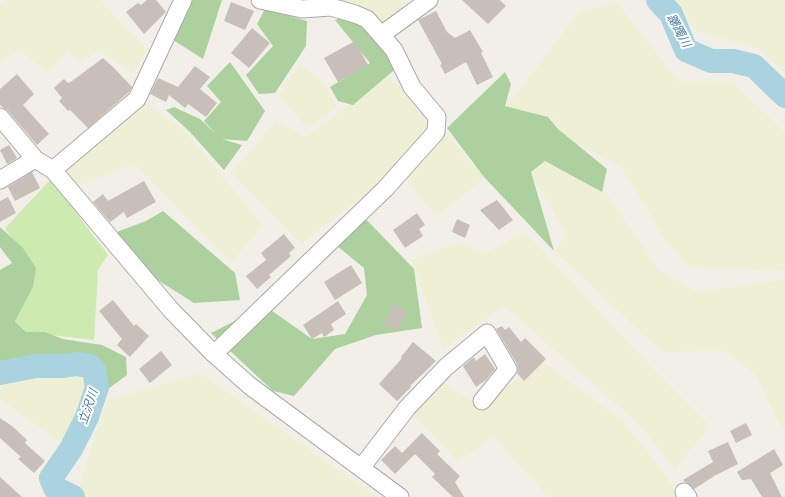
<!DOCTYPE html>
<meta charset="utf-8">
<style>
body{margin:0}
canvas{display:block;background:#f2efe9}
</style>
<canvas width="785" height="497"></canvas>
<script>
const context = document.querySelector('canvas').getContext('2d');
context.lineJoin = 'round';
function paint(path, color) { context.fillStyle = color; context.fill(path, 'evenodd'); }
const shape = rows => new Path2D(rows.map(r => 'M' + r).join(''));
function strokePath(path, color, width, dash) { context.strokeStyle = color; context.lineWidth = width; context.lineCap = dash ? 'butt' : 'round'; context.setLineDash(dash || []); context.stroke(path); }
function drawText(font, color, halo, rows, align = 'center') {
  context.font = font + ' "Roboto Condensed","Noto Sans JP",sans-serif'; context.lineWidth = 4; context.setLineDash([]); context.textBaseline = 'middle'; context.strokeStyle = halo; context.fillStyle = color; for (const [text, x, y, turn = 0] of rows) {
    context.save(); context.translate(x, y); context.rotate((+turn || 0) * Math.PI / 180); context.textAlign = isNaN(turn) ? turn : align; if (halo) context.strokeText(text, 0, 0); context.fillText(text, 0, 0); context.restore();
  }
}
paint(shape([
 [8,0,101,0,102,2,147,50,132,73,99,51,79,63,68,51,47,73,19,49,0,63,0,4],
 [298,0,399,0,409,9,381,25],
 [673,0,785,0,785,74,759,49,694,30],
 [617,2,678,81,731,81,785,132,785,271,690,268,666,241,621,167,565,137,553,118,507,106,580,11],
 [300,64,326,85,337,108,307,128,279,95],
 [389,76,428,116,433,132,368,192,301,244,231,173,276,121,305,137],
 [146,103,182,128,263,225,231,263,134,164,78,186,53,170],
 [444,131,485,178,437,216,407,183,405,172],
 [545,161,606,192,659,270,697,292,785,279,785,429,779,423,755,374,725,351,662,352,554,251,566,234,530,172],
 [525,232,645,360,710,426,675,470,642,427,504,306,443,349,411,260,457,242,487,253],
 [541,360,623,421,668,478,678,497,548,497,494,437,458,462,407,408,437,377,480,407],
 [81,369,86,381,66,440,55,439,0,399,0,389,8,383],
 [200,373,377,497,76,497,106,401]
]), '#eef0d5');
paint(shape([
 [51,179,108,255,98,270,94,340,26,332,14,319,35,274,5,228]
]), '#cdebb0');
paint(shape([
 [188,0,222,0,203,59,170,38],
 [265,9,307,21,306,46,275,93,259,94,246,75,273,46,257,24],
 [355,14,399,66,353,105,338,101,330,87,370,63,335,20],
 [230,62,265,111,247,141,222,139,242,145,224,170,190,132,166,110,174,107,200,119,215,133,204,121,221,102,207,86],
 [505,72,511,84,505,106,548,117,558,129,607,169,602,192,545,161,531,172,554,251,484,177,447,128],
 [163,211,235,273,240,300,194,303,129,262,114,233,146,221],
 [360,213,414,269,422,328,376,335,335,349,294,396,273,391,211,333,265,306,312,339,345,334,367,295,364,268,331,241],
 [0,227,23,248,36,268,33,287,15,321,26,332,45,332,63,339,102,345,126,357,127,375,104,392,93,363,65,359,37,359,0,367,0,270,12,263,0,247]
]), '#add19e');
strokePath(shape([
 [658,0,671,14,686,50,711,61,733,61,754,66,785,96],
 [0,373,36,366,64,366,76,364,90,366,94,370,97,387,87,417,71,449,51,478,55,488,73,497]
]), '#aad3df', 24);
paint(shape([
 [147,0,156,0,166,12,144,34,126,12,138,3,141,5],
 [462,0,500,0,506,6,488,24],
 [231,2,254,11,245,30,224,21],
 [436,11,447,32,455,38,470,30,483,52,481,53,493,77,477,85,466,62,445,74,440,65,442,64,418,20],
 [252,28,270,43,249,68,231,53],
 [355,41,368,65,338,82,324,58],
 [103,58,114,68,132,87,130,91,121,99,88,128,70,110,68,111,59,101,62,98,54,88,64,79,68,83,72,81],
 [195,66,210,77,200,89,217,103,206,117,188,104,185,108,169,95,166,102,150,94,158,78,178,87],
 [17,74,34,94,23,105,49,134,37,145,8,111,0,105,0,89],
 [9,145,17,158,7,164,0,150],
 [32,172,40,188,15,201,8,187],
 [144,181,156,202,127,218,124,212,110,222,93,202,103,194,108,201],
 [8,197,16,213,0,222,0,201],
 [497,200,513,220,499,230,480,210],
 [417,213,425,225,419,229,423,236,405,248,393,230],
 [457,219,470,225,465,238,452,232],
 [284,234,295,248,289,253,291,256,269,275,271,277,257,289,246,276,266,260,261,253],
 [351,265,362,283,335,300,324,282],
 [113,300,134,326,136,324,149,336,130,357,117,345,122,339,99,311],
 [338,301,346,314,331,324,334,330,324,337,322,333,312,339,303,325],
 [394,304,407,310,398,330,384,324],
 [502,326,505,330,509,327,521,342,525,338,546,359,524,381,517,373,518,369,517,364,496,329],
 [413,342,436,361,410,386,411,387,397,401,379,384,402,358,401,357],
 [161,351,172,365,150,383,139,369],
 [485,354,495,369,486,380,476,387,463,366,474,357,476,361],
 [0,418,12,426,27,440,25,443,45,461,34,473,18,459,21,457,0,438],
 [746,423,752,435,736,443,730,431],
 [422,433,440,451,437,454,460,476,455,482,464,497,453,497,432,477,435,474,415,454,395,474,381,460,395,446,402,453],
 [728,442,738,464,716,475,694,489,688,483,685,482,683,480,713,462,708,451],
 [774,449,783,465,770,473,782,497,762,497,751,479,742,480,737,472],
 [0,477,22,497,0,497]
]), '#c7bfb8');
const minor = shape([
 [381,35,429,0],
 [0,117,35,159,53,170,171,310,214,354,250,386,400,497],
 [53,170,137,99,183,0],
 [0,180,35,159],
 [214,354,385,189,436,132,437,117,412,87,394,50,381,35,367,19,355,14,331,7,302,9,260,0],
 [361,468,407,408,446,367,487,333,508,369,482,401],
 [684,492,688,497]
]);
strokePath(minor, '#a9a9a9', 19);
strokePath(minor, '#fff', 17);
drawText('italic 12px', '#4a7aab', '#fff', [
 ["躑躅川",678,31,61],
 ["立沢川",89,407,-71]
]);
</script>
